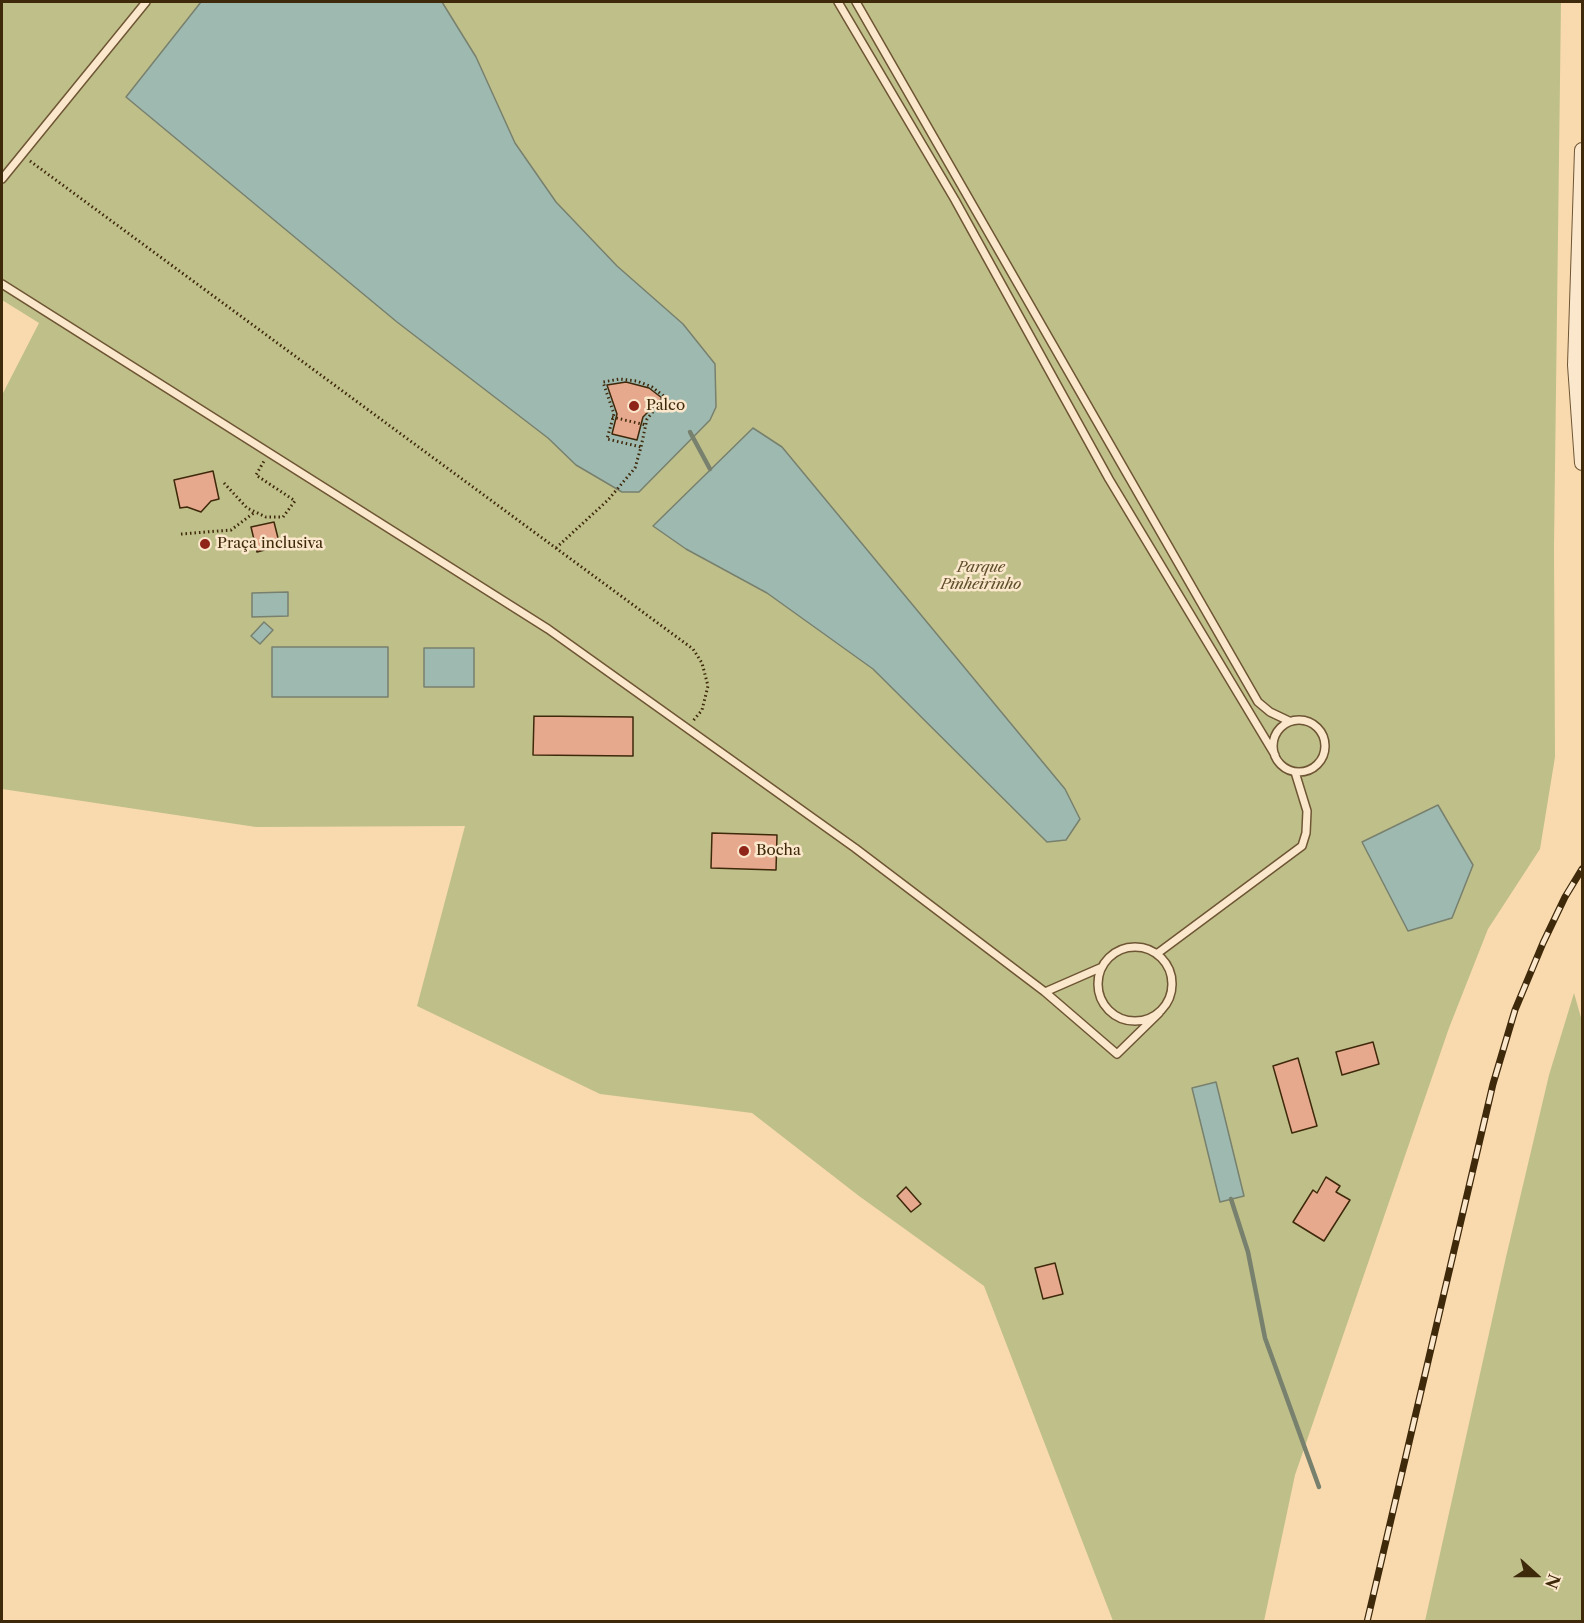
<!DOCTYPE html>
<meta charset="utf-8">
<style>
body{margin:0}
#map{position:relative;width:1584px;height:1623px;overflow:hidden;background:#f9daaf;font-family:"Libre Caslon Text",serif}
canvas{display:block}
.frame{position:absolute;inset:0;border:3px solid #3f290b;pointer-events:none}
.north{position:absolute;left:1506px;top:1545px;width:60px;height:60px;-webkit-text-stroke:4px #fbe7cb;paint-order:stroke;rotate:111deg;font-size:16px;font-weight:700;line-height:24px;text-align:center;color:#3f290b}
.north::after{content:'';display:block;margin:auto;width:21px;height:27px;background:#3f290b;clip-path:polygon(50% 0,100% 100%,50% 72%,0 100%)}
</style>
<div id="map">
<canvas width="1584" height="1623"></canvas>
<div class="frame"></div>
<div class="north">N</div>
</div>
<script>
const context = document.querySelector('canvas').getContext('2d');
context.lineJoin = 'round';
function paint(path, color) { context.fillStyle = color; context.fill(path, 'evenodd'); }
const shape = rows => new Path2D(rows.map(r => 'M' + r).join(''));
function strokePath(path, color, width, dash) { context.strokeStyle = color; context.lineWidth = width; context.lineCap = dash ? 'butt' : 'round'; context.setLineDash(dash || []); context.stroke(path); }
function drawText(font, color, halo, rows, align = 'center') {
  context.font = font + ' "Libre Caslon Text",serif'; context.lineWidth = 5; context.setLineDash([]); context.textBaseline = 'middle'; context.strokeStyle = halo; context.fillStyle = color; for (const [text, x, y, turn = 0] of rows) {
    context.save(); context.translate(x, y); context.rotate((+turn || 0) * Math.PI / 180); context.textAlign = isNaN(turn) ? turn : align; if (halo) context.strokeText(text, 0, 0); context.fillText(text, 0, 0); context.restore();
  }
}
paint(shape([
 [2,2,1561,2,1554,546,1555,757,1540,849,1488,929,1449,1028,1295,1475,1264,1621,1113,1621,984,1286,859,1196,752,1113,600,1094,417,1006,465,826,256,827,2,789,2,395,39,323,2,300],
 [1574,993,1582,1021,1582,1621,1425,1621,1506,1257,1549,1075]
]), '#bfbf8a');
const water = shape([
 [201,2,442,2,476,57,515,143,556,202,617,266,683,324,715,364,716,407,710,420,639,492,622,492,576,465,548,438,397,322,126,97,201,2],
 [753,428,782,447,1065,789,1080,819,1066,840,1047,842,873,669,767,593,686,549,653,526,753,428],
 [288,592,288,616,252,617,252,593,288,592],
 [264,622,273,630,260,644,251,636,264,622],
 [272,647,388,647,388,697,272,697,272,647],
 [424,648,474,648,474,687,424,687,424,648],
 [1438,805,1473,865,1452,918,1408,931,1362,842,1438,805],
 [1216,1082,1244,1196,1220,1202,1192,1088,1216,1082]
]);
paint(water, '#9ebab0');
strokePath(water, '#78806e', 1.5);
strokePath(shape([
 [690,432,710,469],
 [1231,1199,1248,1252,1265,1338,1319,1487]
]), '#78806e', 4.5);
const building = shape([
 [626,382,649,388,662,398,643,417,637,440,612,434,617,414,607,385,626,382],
 [213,471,219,499,211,501,201,512,187,507,180,508,174,480,213,471],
 [274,522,280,546,257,552,251,527,274,522],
 [534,716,633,717,633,756,533,755,534,716],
 [712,833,777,835,776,870,711,868,712,833],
 [1373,1042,1379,1064,1342,1075,1336,1052,1373,1042],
 [1298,1058,1317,1126,1292,1133,1273,1066,1298,1058],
 [1326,1177,1340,1186,1336,1192,1350,1200,1324,1241,1293,1222,1313,1190,1317,1193,1326,1177],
 [906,1187,921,1204,911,1212,897,1196,906,1187],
 [1055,1263,1063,1294,1043,1299,1035,1268,1055,1263]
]);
paint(building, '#e6a98e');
strokePath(building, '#3f290b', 1.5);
const service = shape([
 [838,2,955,200,1109,479,1275,755],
 [856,2,1258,702,1270,712,1289,721],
 [2,179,146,2],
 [2,284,548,629,855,848,1045,992,1117,1054,1159,1013],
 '1273 746a26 26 0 1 1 52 0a26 26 0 1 1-52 0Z',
 '1098 984a37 37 0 1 1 74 0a37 37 0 1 1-74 0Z',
 [1158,953,1302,846,1306,833,1307,811,1295,772],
 [1045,992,1100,968]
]);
const minor = shape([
 [1582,150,1575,365,1582,463]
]);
strokePath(service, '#6e5534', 10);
strokePath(minor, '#6e5534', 16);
strokePath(shape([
 [30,161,693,649,702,663,708,686,702,710,693,721],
 [612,417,646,425],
 [224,483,247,508,266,517,283,517,295,501,256,475,264,461],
 [181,534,231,530,255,512],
 [556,548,608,500,635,468,641,447,647,419,665,397,652,387,637,381,620,379,603,382,614,414,607,439,641,447]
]), '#3f290b', 3, [1.5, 3]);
strokePath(service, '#fbe7cb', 7);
strokePath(minor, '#fbe7cb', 14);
const rail = shape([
 [1367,1622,1493,1084,1515,1010,1543,943,1565,897,1582,869]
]);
strokePath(rail, '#3f290b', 7);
strokePath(rail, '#fbe7cb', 4.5, [14]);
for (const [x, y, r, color] of [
 [634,406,6,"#8f2418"],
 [205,544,6,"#8f2418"],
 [744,851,6,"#8f2418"]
]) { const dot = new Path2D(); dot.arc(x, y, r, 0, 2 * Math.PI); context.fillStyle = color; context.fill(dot); strokePath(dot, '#fbe7cb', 2); }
drawText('15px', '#3f290b', '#fbe7cb', [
 ["Palco",646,406],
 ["Praça inclusiva",217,544],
 ["Bocha",756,851]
], 'left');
drawText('italic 15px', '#5f4e2b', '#fbe7cb', [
 ["Parque",981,568],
 ["Pinheirinho",981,585]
]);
</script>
